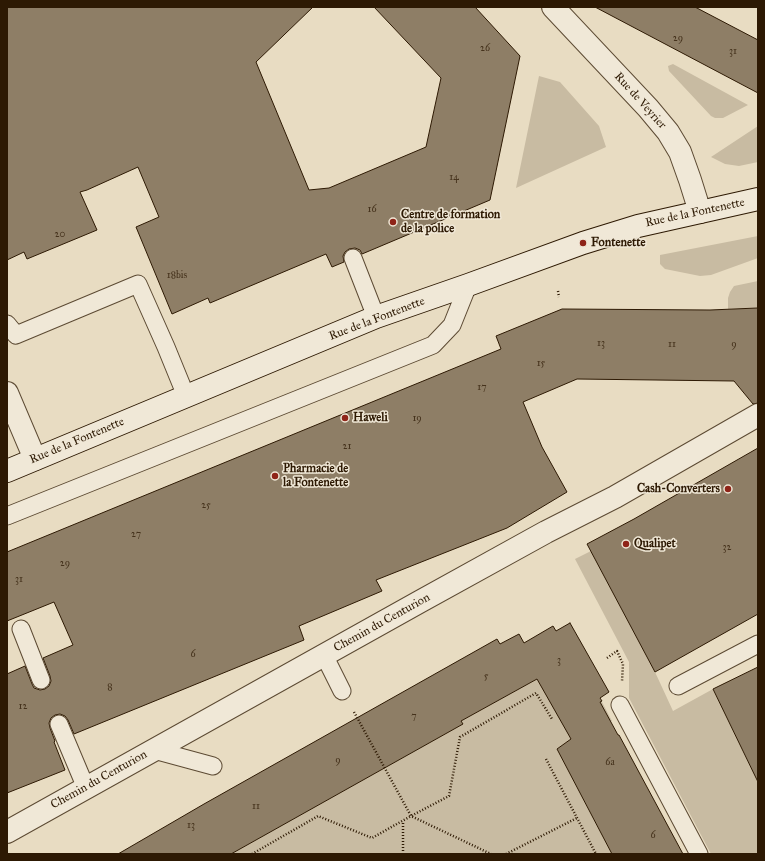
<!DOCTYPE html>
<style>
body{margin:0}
#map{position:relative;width:765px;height:861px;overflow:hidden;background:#e8dcc2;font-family:"IM FELL Great Primer",serif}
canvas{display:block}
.frame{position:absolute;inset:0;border:8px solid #2d1903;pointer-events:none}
</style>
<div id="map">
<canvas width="765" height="861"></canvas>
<div class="frame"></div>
</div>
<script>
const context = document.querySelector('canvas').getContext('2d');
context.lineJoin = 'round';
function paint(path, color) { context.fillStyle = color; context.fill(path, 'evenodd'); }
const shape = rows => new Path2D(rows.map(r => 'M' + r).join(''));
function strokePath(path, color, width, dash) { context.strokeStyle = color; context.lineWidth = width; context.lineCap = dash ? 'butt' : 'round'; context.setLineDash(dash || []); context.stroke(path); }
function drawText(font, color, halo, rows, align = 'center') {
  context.font = font + ' "IM FELL Great Primer",serif'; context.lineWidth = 3; context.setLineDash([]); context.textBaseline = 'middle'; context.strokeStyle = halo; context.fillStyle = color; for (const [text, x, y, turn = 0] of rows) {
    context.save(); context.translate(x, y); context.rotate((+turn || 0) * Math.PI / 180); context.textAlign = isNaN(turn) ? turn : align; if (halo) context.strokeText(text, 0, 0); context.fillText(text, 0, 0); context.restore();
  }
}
paint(shape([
 [673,64,748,105,723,118,715,118,711,116,669,71,668,66],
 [539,76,560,82,599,126,606,147,516,188],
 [758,126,758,162,739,166,725,164,711,157],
 [758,236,758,258,711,275,700,276,665,269,660,264,660,255],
 [758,281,758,309,757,308,728,309,728,298,730,292,734,286],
 [591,551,655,672,673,711,713,689,758,782,758,854,711,854,629,698,629,662,575,559],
 [537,679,601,700,612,721,584,730,557,749,612,854,231,854,463,724,461,721]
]), '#c8bba2');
const building = shape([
 [7,7,313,7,256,62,309,190,329,188,426,147,441,78,374,7,475,7,520,56,490,200,362,254,360,250,355,248,349,249,345,252,343,256,344,262,332,267,326,254,210,303,208,298,172,314,136,227,159,217,138,167,87,190,80,192,97,230,27,259,24,252,7,260,7,7],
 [595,7,695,7,758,40,758,93,595,7],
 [758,308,758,403,753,404,734,381,577,379,523,402,542,447,567,492,507,528,376,580,382,591,299,626,304,640,74,734,68,720,65,716,60,714,55,715,51,718,49,723,50,728,55,741,54,742,65,770,7,793,7,674,25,666,32,684,34,688,40,690,45,689,49,686,51,681,50,676,43,658,73,645,54,602,7,621,7,552,501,349,496,336,562,309,710,310,758,308],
 [758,448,758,614,655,672,587,544,634,519,758,448],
 [570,623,609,692,600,698,602,701,600,702,618,735,619,735,683,854,612,854,557,749,571,739,537,679,461,721,463,724,231,854,118,854,204,804,497,639,500,644,519,634,524,643,553,626,556,631,570,623],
 [758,667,758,782,713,689,758,667]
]);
paint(building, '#8e7e66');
strokePath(building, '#2d1903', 1);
const lane = shape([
 [353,258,376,317],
 [7,324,16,335,138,284,166,347,186,396],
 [7,516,433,345,452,325,468,285],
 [21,629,41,680],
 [324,655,342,691],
 [678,686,758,644],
 [620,705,699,854],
 [59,724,86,788],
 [154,750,213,766]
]);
const street = shape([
 [553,7,648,108,668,132,680,152,690,180,700,212],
 [7,393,35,459],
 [7,832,421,601,546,532,615,497,758,415]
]);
const secondary = shape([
 [7,471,376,317,468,285,583,243,638,226,758,199]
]);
strokePath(lane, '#5c4a33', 19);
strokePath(street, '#5c4a33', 24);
strokePath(secondary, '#2d1903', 24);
strokePath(shape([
 [558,291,559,297],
 [607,658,617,651,623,664,622,681],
 [354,712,411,816,491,854],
 [546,759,596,854],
 [252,854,318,816,372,838,411,816,449,796,460,737,536,693,552,719],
 [403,854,403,821],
 [506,854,577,818]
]), '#2d1903', 2.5, [1, 2]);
strokePath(lane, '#f0e8d7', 17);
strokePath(street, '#f0e8d7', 22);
strokePath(secondary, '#f0e8d7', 22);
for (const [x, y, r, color] of [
 [393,222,4,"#8f2418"],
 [583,243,4,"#8f2418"],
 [345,418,4,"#8f2418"],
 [275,476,4,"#8f2418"],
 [728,489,4,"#8f2418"],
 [626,544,4,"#8f2418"]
]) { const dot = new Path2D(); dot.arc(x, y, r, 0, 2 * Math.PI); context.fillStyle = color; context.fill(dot); strokePath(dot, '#f0e8d7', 1.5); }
drawText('10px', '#45321c', null, [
 ["29",678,39],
 ["26",485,49],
 ["31",733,52],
 ["14",454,178],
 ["16",372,210],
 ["20",60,235],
 ["18bis",177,276],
 ["13",601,344],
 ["11",672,345],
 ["9",734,345],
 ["15",541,364],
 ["17",482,388],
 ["19",417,419],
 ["21",347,447],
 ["25",206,506],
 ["27",136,535],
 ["32",727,548],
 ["29",65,564],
 ["31",19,580],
 ["6",193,655],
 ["3",559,661],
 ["5",486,677],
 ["8",110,688],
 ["12",23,707],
 ["7",414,717],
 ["9",338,761],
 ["6a",610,763],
 ["11",256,807],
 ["13",191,826],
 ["6",653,836]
]);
drawText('12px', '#2d1903', '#f0e8d7', [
 ["Rue de Veyrier",640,101,48],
 ["Rue de la Fontenette",695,213,-12],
 ["Rue de la Fontenette",377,319,-21],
 ["Rue de la Fontenette",77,441,-23],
 ["Chemin du Centurion",382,623,-29],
 ["Chemin du Centurion",99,780,-29]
]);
drawText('bold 12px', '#2d1903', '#f0e8d7', [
 ["Centre de formation",401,215],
 ["de la police",401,229],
 ["Fontenette",591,243],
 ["Haweli",353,418],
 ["Pharmacie de",283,469],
 ["la Fontenette",283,483],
 ["Cash-Converters",720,489,"right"],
 ["Qualipet",634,544]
], 'left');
</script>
